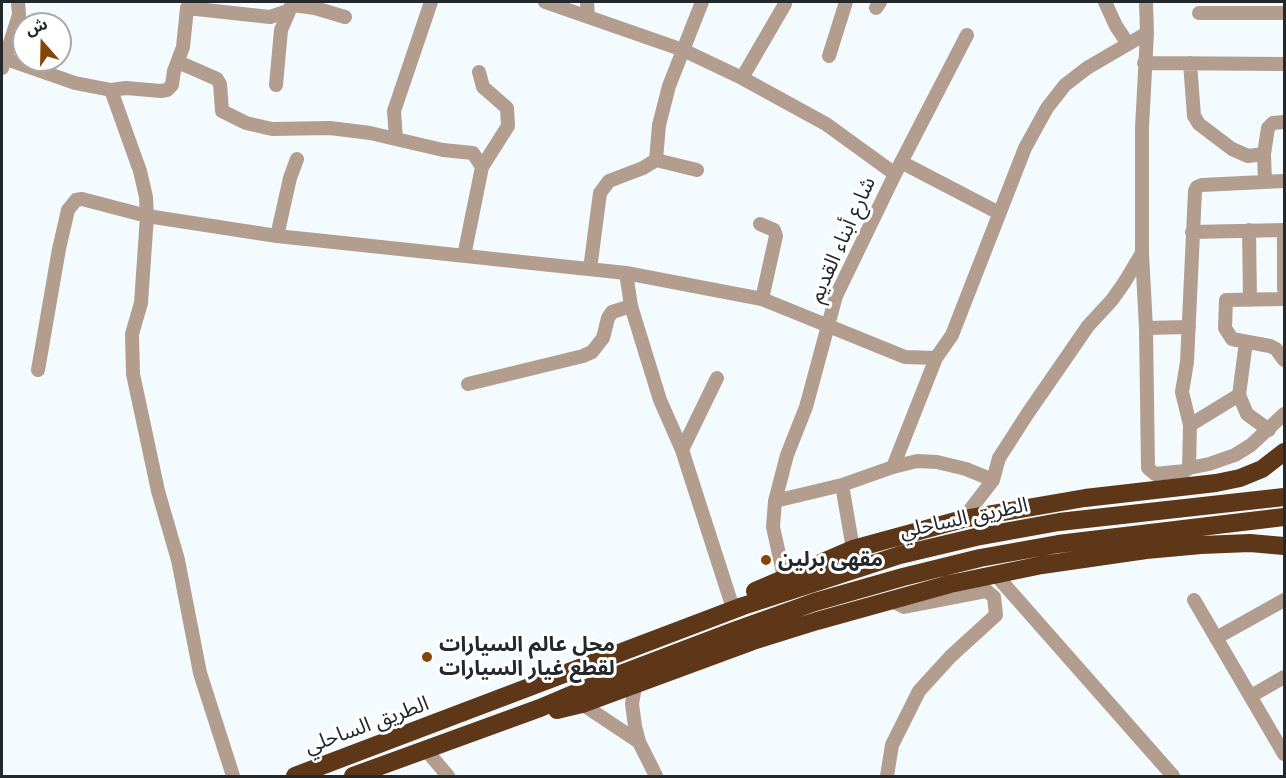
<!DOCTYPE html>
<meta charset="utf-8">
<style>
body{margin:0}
#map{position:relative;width:1286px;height:778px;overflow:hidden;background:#f4fbff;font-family:"Varela Round","Noto Sans Arabic",sans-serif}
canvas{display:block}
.frame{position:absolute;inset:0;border:3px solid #22282b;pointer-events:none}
.north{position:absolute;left:12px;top:12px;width:60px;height:60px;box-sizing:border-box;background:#fff;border:2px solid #a7a9aa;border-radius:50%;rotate:340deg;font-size:16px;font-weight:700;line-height:24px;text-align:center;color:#22282b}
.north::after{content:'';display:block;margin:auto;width:21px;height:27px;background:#844508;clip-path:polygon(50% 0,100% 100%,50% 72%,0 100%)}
</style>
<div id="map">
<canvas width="1286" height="778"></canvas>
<div class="frame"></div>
<div class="north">ش</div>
</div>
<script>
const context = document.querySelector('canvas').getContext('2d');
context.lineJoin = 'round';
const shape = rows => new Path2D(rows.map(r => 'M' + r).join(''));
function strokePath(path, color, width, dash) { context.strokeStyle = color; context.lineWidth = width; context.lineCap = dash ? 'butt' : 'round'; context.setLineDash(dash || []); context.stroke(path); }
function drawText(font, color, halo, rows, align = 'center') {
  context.font = font + ' "Varela Round","Noto Sans Arabic",sans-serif'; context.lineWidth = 6; context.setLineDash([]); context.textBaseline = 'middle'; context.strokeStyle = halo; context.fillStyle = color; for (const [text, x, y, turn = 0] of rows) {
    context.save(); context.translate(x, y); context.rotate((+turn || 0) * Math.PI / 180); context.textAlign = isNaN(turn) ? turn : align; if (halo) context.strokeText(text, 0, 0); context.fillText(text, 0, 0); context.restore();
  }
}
strokePath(shape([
 [545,2,683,50,742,78,826,124,895,174],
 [587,2,588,17],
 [1105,2,1116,26,1128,44],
 [876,8,880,2],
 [1199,13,1284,13],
 [829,56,846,2],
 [6,59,75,83,111,90,140,171,146,197,147,216,141,303,132,334,133,374,158,491,178,560,200,673,233,776],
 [178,62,217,79,220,84,222,111,246,123,272,129,330,128,370,133,443,150,473,153,482,167],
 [1144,63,1284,64],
 [1190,63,1194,116,1199,124,1232,149,1248,156,1264,154,1265,181],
 [2,68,19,15,18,2],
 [742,78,785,4],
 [276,85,281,30,290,9],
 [111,90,126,88,161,91,167,90,172,85,174,71,183,47,187,8,270,17,288,11,292,5,315,8,345,17],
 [396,139,394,111,431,2],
 [1264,154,1268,128,1273,123,1284,122],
 [656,160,697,170],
 [901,162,999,213],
 [760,224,774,230,776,236,762,299],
 [1249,230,1250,300],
 [1284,230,1284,289],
 [1192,232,1284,230],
 [277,236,290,178,297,159],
 [1142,253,1146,328,1148,468,1155,474,1185,471,1189,468,1209,464,1235,455,1251,445,1284,414],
 [464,256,482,167,508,126,507,108,483,87,479,72],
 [590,269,600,193,609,181,643,168,656,160,659,125,669,86,702,2],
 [626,273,631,306,660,400,682,450,731,602],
 [1284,299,1226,300,1225,328,1232,339,1270,346,1276,349,1284,360],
 [1146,328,1189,327],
 [1246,342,1239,395,1247,414,1269,430],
 [38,370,59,249,68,210,76,200,82,199,147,216,277,236,626,273,762,299,905,357,936,358,952,335,1025,148,1047,108,1065,85,1087,68,1147,33],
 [468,384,583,356,592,352,603,338,608,318,612,312,631,306],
 [1190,425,1239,395],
 [682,450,717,378],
 [893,467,936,358],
 [1189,468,1190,425,1182,392,1187,362,1195,191,1197,187,1202,185,1284,181],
 [775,501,842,485],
 [963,519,993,480,999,458,1028,413,1088,326,1112,300,1124,283,1142,253,1142,128,1147,33,1146,2],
 [853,549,842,485,893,467,917,461,937,462,966,469,993,480],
 [995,574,1173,776],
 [784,577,773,527,775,501,787,455,806,407,836,296,895,174,967,35],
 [1194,600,1284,754],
 [1216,638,1284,600],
 [635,686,632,704,635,726,639,742,656,776],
 [1251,696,1284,677],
 [582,704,639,742],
 [426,750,448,776],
 [887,776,892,745,919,691,951,656,996,615,994,597,987,591,904,607,890,600]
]), '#b29d8f', 14);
strokePath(shape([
 [755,591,853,549,963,519,1085,498,1216,483,1240,478,1262,469,1284,452],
 [557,710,582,704,753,641,817,621,950,584,1042,565,1146,550,1201,545,1250,543,1284,546],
 [295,776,743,606,900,555,976,537,1059,522,1284,497],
 [353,776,540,708,613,677,734,631,815,602,903,577,980,558,1058,544,1284,517]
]), '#5e3719', 18);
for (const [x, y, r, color] of [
 [766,560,6,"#844508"],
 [427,657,6,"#844508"]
]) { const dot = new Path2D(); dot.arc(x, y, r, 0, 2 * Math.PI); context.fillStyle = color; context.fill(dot); strokePath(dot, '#fff', 2); }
drawText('21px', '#22282b', '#fff', [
 ["شارع أبناء القديم",843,240,-66],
 ["الطريق الساحلي",964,519,-12],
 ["الطريق الساحلي",367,726,-20]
]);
drawText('bold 21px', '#22282b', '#fff', [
 ["مقهى برلين",778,560],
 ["محل عالم السيارات",439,645],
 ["لقطع غيار السيارات",439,669]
], 'left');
</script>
